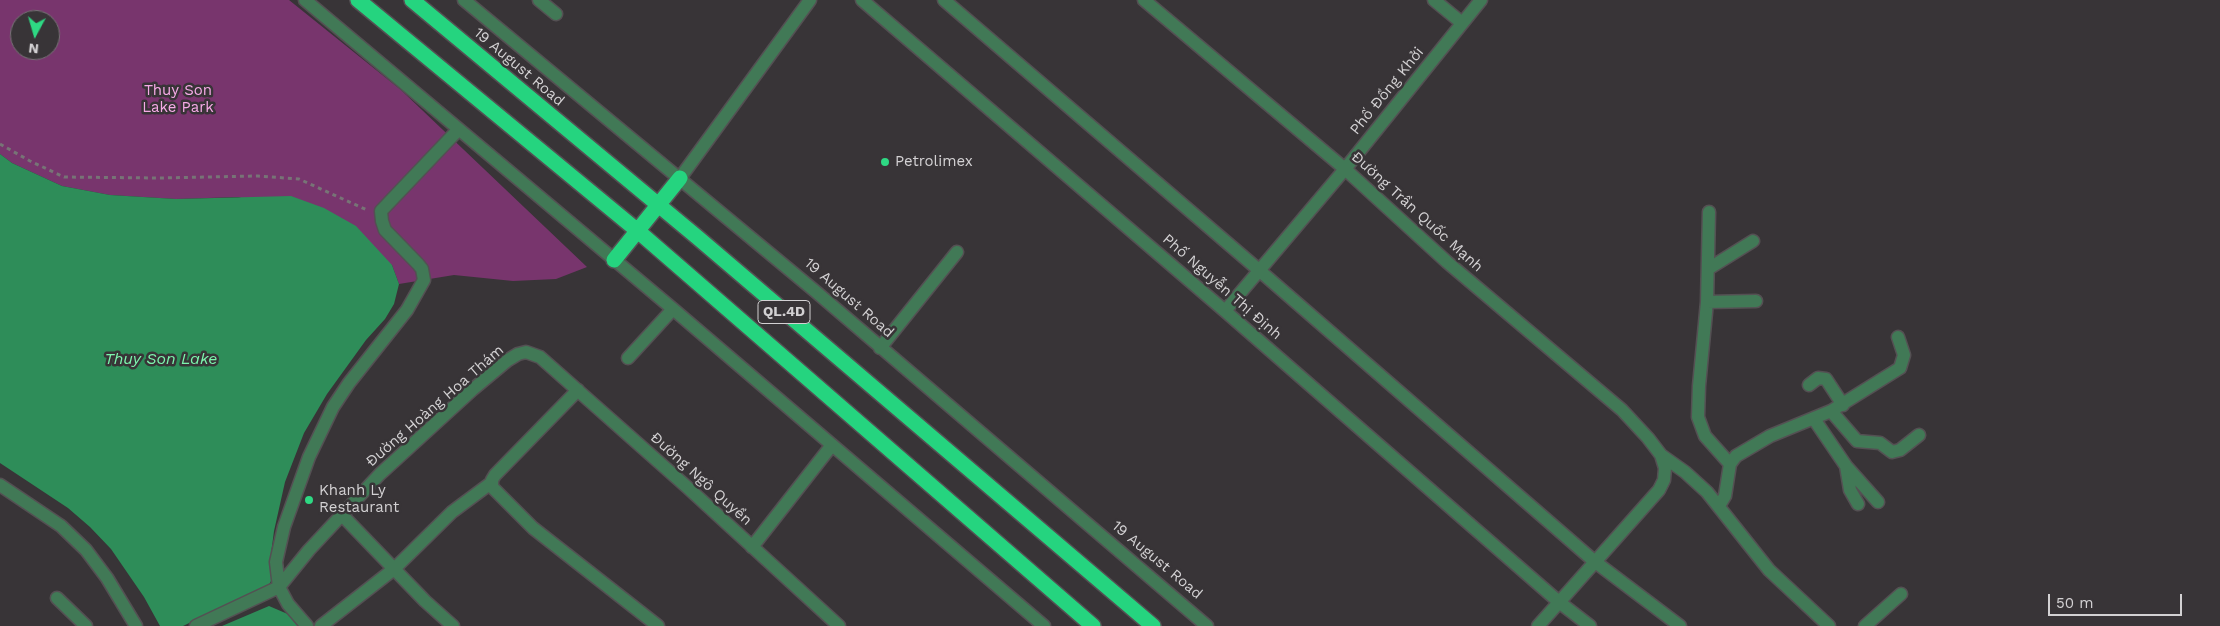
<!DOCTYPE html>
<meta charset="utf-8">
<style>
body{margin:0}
#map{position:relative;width:2220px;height:626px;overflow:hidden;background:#383437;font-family:"Work Sans",sans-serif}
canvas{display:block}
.north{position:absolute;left:10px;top:10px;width:50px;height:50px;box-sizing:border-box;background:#383437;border:1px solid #767375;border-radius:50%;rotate:186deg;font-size:14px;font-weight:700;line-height:20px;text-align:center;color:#d3d1d3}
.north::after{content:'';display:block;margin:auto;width:18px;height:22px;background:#2ed883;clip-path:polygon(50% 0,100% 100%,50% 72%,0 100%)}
.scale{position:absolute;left:2048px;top:594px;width:134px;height:22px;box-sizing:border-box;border:2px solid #d3d1d3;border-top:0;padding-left:6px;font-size:15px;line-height:18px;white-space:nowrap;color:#d3d1d3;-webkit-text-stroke:4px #383437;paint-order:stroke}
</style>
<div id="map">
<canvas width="2220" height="626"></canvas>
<div class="north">N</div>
<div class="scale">50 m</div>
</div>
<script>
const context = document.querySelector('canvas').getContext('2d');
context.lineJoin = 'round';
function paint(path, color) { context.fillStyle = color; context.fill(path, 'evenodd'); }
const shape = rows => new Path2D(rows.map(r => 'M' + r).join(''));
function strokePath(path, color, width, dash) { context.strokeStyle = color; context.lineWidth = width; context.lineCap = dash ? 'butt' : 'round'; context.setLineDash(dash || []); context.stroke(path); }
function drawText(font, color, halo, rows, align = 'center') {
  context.font = font + ' "Work Sans",sans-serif'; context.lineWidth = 5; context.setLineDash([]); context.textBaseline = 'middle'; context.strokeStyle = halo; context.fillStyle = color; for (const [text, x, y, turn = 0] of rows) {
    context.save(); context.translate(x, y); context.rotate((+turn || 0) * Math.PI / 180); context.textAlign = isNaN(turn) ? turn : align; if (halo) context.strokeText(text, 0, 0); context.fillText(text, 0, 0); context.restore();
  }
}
paint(shape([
 [0,0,289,0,401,90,587,267,556,279,513,281,454,275,399,284,392,265,239,197,176,199,110,195,62,186,12,163,0,154],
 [20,20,50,20,50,50,20,50]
]), '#78356d');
paint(shape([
 [0,154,12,163,62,186,110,195,176,199,291,196,324,208,356,226,392,265,399,284,394,304,385,319,366,340,327,394,304,433,285,482,274,531,270,562,273,577,269,585,183,626,160,626,144,597,111,549,90,527,68,508,0,463],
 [269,606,290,615,298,626,222,626]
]), '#2e8d59');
const minor = shape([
 [305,0,673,309,1044,626],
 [464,0,815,291,1207,626],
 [539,0,556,14],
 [862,0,1225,311,1559,602,1590,626],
 [944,0,1260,271,1594,561,1680,626],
 [1144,0,1345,169,1447,262,1622,410,1648,438,1661,455,1665,468,1664,480,1659,490,1538,626],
 [1434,0,1462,23],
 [680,178,810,0],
 [1709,212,1707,302,1699,386,1698,417,1705,436,1730,464],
 [1708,269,1753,241],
 [1707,302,1756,301],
 [1225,311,1345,169,1481,0],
 [880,348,957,252],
 [628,358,673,309],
 [1809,385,1818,378,1826,379,1843,405],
 [578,390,495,475,492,480,492,487,533,528,658,626],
 [1831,411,1857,441,1880,443,1892,452,1900,450,1919,435],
 [1814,419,1846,466,1878,502],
 [1661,455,1685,472,1707,492,1769,570,1829,626],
 [1846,466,1850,490,1858,504],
 [0,485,61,526,86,550,107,578,136,626],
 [1719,506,1725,496,1730,464,1736,456,1770,436,1831,411,1900,368,1904,355,1898,337],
 [342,515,425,601,453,626],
 [752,547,832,445],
 [57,598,86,626],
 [196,626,279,587,309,550,380,474,472,390,508,360,518,354,526,352,540,357,687,487,839,626],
 [307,626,288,604,279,587,276,562,284,527,309,457,333,407,349,383,407,310,424,280,422,269,418,264,385,230,382,221,381,211,458,130],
 [321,626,394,569,452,512,491,483],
 [1865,626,1901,594]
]);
const highway = shape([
 [358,0,639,232,1093,626],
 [412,0,697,237,1153,626],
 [614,260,680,178]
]);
strokePath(minor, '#545053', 15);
strokePath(highway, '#545053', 18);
strokePath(shape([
 [0,144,30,161,64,177,159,178,258,176,299,179,367,210]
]), '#777476', 3, [4, 4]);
strokePath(minor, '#417956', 12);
strokePath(highway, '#25d47f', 15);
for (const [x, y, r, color] of [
 [885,162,5,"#2ed883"],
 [309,500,5,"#2ed883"]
]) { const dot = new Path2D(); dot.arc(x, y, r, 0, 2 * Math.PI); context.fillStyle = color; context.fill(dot); strokePath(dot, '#383437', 2); }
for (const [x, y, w] of [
 [784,312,52]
]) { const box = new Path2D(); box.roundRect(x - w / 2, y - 11.5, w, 23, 4); context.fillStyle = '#383437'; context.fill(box); strokePath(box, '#d3d1d3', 1); }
drawText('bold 14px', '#d3d1d3', null, [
 ["QL.4D",784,312]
]);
drawText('15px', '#d3d1d3', '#383437', [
 ["19 August Road",519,67,40],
 ["Phố Đồng Khởi",1387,91,-51],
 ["Đường Trần Quốc Mạnh",1417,212,42],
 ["Phố Nguyễn Thị Định",1222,287,41],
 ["19 August Road",849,298,41],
 ["Đường Hoàng Hoa Thám",435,406,-41],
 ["Đường Ngô Quyền",701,479,42],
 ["19 August Road",1157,560,40]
]);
drawText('15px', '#f7aae8', '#383437', [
 ["Thuy Son",178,91],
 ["Lake Park",178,108]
]);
drawText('15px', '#d3d1d3', '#383437', [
 ["Petrolimex",895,162],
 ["Khanh Ly",319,491],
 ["Restaurant",319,508]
], 'left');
drawText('italic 16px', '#7df6ae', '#383437', [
 ["Thuy Son Lake",161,359]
]);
</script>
